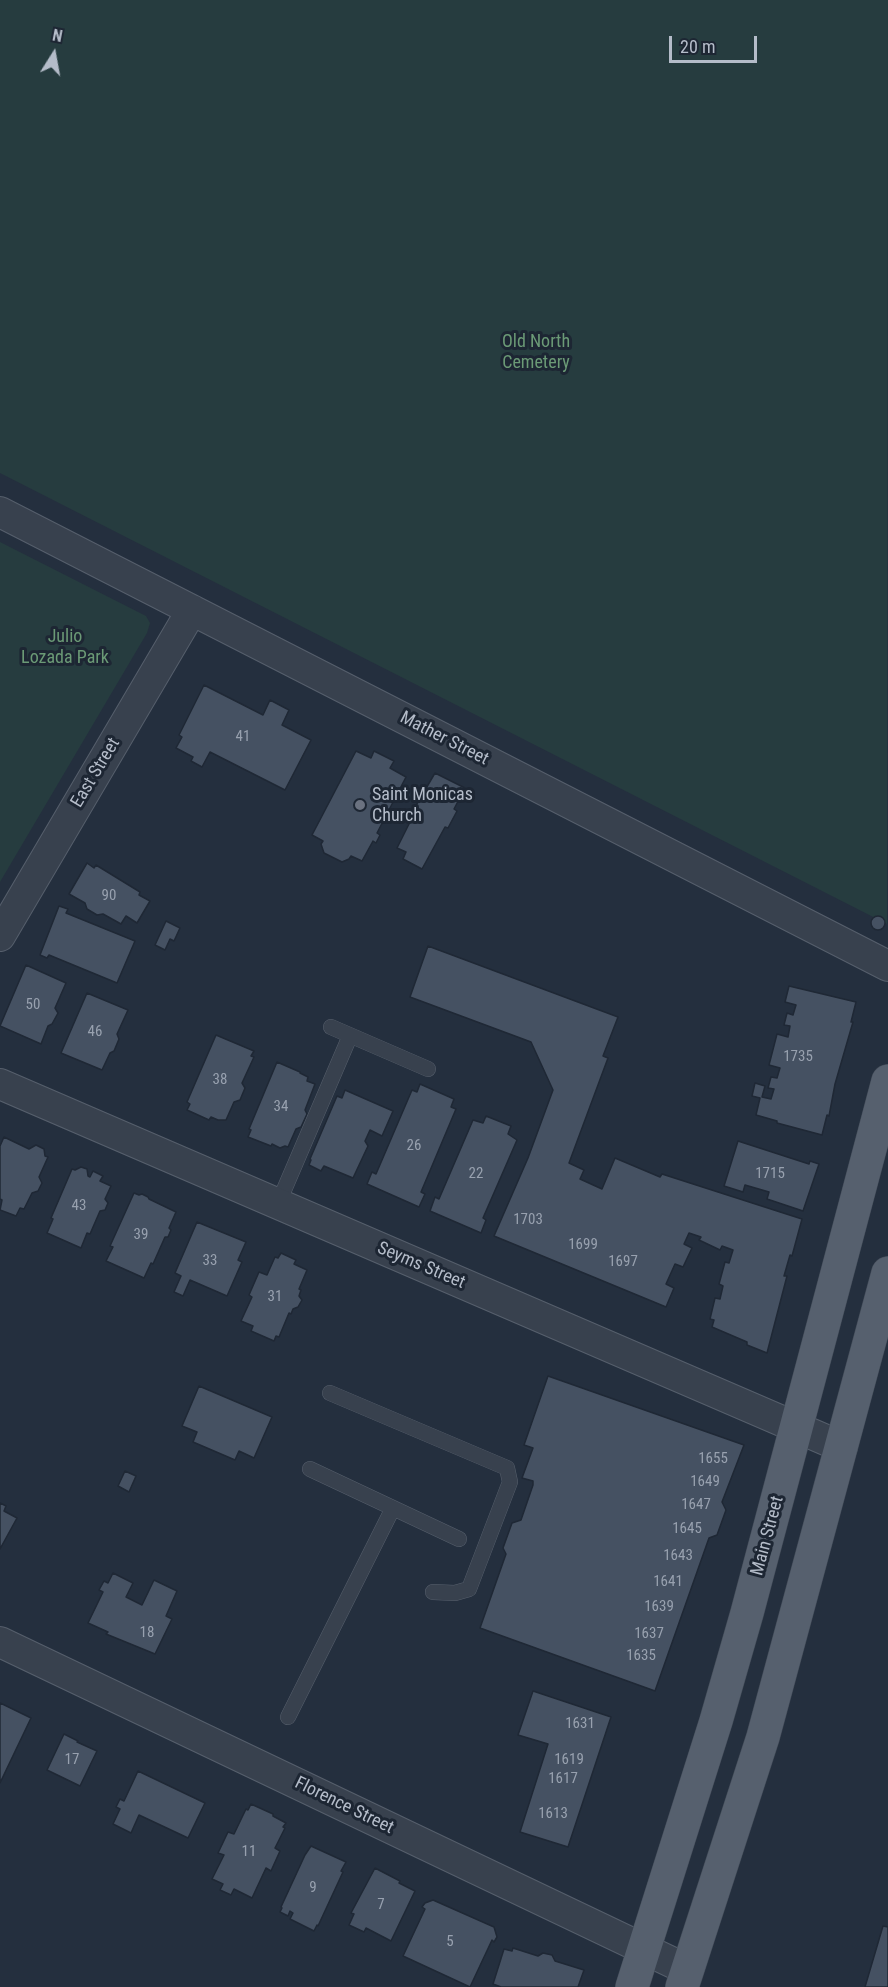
<!DOCTYPE html>
<style>
body{margin:0}
#map{position:relative;width:888px;height:1987px;overflow:hidden;background:#242f3e;font-family:"Roboto Condensed",sans-serif}
canvas{display:block}
.north{position:absolute;left:24px;top:24px;width:60px;height:60px;-webkit-text-stroke:4px #1d2633;paint-order:stroke;rotate:11deg;font-size:16px;font-weight:700;line-height:24px;text-align:center;color:#b4bcc9}
.north::after{content:'';display:block;margin:auto;width:21px;height:27px;background:#b4bcc9;clip-path:polygon(50% 0,100% 100%,50% 72%,0 100%)}
.scale{position:absolute;left:669px;top:36px;width:88px;height:27px;box-sizing:border-box;border:3px solid #b4bcc9;border-top:0;padding-left:8px;font-size:18px;line-height:21px;white-space:nowrap;color:#b4bcc9;-webkit-text-stroke:4px #1d2633;paint-order:stroke}
</style>
<div id="map">
<canvas width="888" height="1987"></canvas>
<div class="north">N</div>
<div class="scale">20 m</div>
</div>
<script>
const context = document.querySelector('canvas').getContext('2d');
context.lineJoin = 'round';
function paint(path, color) { context.fillStyle = color; context.fill(path, 'evenodd'); }
const shape = rows => new Path2D(rows.map(r => 'M' + r).join(''));
function strokePath(path, color, width, dash) { context.strokeStyle = color; context.lineWidth = width; context.lineCap = dash ? 'butt' : 'round'; context.setLineDash(dash || []); context.stroke(path); }
function drawText(font, color, halo, rows, align = 'center') {
  context.font = font + ' "Roboto Condensed",sans-serif'; context.lineWidth = 6; context.setLineDash([]); context.textBaseline = 'middle'; context.strokeStyle = halo; context.fillStyle = color; for (const [text, x, y, turn = 0] of rows) {
    context.save(); context.translate(x, y); context.rotate((+turn || 0) * Math.PI / 180); context.textAlign = isNaN(turn) ? turn : align; if (halo) context.strokeText(text, 0, 0); context.fillText(text, 0, 0); context.restore();
  }
}
paint(shape([
 [0,0,888,0,887,924,0,473],
 [0,542,146,616,150,623,147,633,0,882]
]), '#263c3f');
const building = shape([
 [204,685,263,715,270,700,289,710,282,725,311,740,285,790,210,752,202,767,191,761,193,757,176,748,182,737,179,735,204,685],
 [356,751,371,758,374,751,394,761,390,768,406,777,377,833,380,835,376,843,373,841,362,861,351,856,349,859,342,862,324,853,321,844,323,841,312,835,356,751],
 [435,773,465,788,454,809,457,811,448,828,445,827,422,869,403,859,406,852,397,848,413,816,411,814,435,773],
 [87,863,94,868,96,865,140,892,139,895,150,901,137,923,126,916,121,924,103,914,97,915,87,909,85,903,69,894,87,863],
 [59,906,68,909,66,913,135,941,117,983,49,955,47,958,40,955,59,906],
 '871 923a7 7 0 1 1 14 0a7 7 0 1 1-14 0Z',
 [166,921,180,928,174,941,170,939,165,950,155,945,166,921],
 [428,946,618,1017,603,1056,608,1058,569,1163,584,1170,580,1179,602,1189,615,1158,660,1177,662,1174,802,1219,792,1256,790,1255,784,1276,787,1276,767,1353,747,1345,747,1342,712,1327,714,1320,710,1319,715,1298,720,1299,723,1286,719,1284,725,1262,729,1263,733,1250,722,1246,720,1250,699,1240,701,1237,689,1233,684,1244,692,1248,683,1267,675,1264,666,1284,674,1288,666,1307,494,1236,528,1158,553,1090,531,1042,410,997,428,946],
 [26,965,66,983,55,1008,58,1013,52,1024,48,1026,41,1044,0,1026,26,965],
 [789,986,856,1002,851,1022,853,1022,835,1084,829,1116,827,1115,822,1135,777,1123,777,1121,756,1115,760,1098,752,1096,755,1083,765,1086,762,1097,771,1099,774,1089,768,1088,771,1077,777,1078,780,1068,769,1065,777,1034,788,1037,790,1026,784,1025,787,1013,793,1015,796,1005,785,1002,789,986],
 [87,993,128,1010,117,1034,119,1039,114,1051,110,1053,102,1070,61,1053,87,993],
 [216,1035,254,1051,251,1056,254,1057,242,1083,245,1088,240,1100,234,1102,226,1120,218,1120,211,1117,209,1120,187,1110,190,1104,187,1102,216,1035],
 [277,1062,300,1072,300,1073,308,1077,307,1081,315,1084,305,1110,307,1114,301,1127,296,1129,288,1147,285,1146,280,1148,272,1144,271,1146,248,1137,251,1130,249,1129,277,1062],
 [420,1084,454,1099,451,1107,456,1109,421,1192,425,1194,419,1207,367,1184,372,1172,376,1174,412,1090,417,1092,420,1084],
 [345,1090,393,1111,382,1136,370,1130,365,1141,368,1146,353,1178,324,1166,321,1171,309,1165,311,1160,310,1159,337,1096,342,1098,345,1090],
 [486,1116,511,1126,508,1134,517,1140,483,1218,486,1220,481,1233,430,1211,435,1197,439,1199,473,1120,483,1123,486,1116],
 [4,1137,29,1149,36,1145,44,1149,45,1156,48,1157,39,1177,42,1183,38,1191,32,1193,24,1209,20,1208,16,1216,0,1210,2,1200,0,1199,0,1146,4,1137],
 [738,1141,809,1164,810,1161,819,1164,803,1211,767,1199,769,1192,745,1185,743,1192,724,1186,738,1141],
 [81,1167,87,1169,88,1176,90,1177,93,1171,103,1176,100,1181,111,1186,105,1199,108,1203,105,1210,100,1211,90,1234,87,1233,81,1248,47,1233,53,1219,51,1218,72,1169,75,1170,81,1167],
 [134,1193,139,1195,142,1194,148,1197,149,1199,176,1212,169,1228,171,1230,168,1237,165,1237,153,1264,151,1263,144,1278,106,1261,113,1247,110,1246,134,1193],
 [197,1222,246,1242,238,1260,242,1262,227,1296,190,1280,183,1296,174,1292,181,1276,175,1273,197,1222],
 [281,1253,296,1260,294,1264,307,1270,299,1289,301,1290,299,1296,302,1300,298,1307,293,1309,291,1314,289,1313,279,1337,276,1336,274,1341,251,1331,253,1326,241,1321,252,1297,249,1295,259,1272,267,1275,275,1257,278,1258,281,1253],
 [548,1376,744,1445,722,1502,726,1510,717,1535,709,1538,655,1691,480,1628,506,1554,503,1548,512,1523,521,1520,533,1485,533,1481,522,1478,533,1448,524,1445,548,1376],
 [199,1386,272,1417,254,1458,239,1451,235,1460,193,1442,197,1432,182,1426,199,1386],
 [125,1471,136,1476,129,1492,118,1486,125,1471],
 [0,1503,6,1506,4,1511,17,1518,0,1549,0,1503],
 [113,1573,133,1583,126,1597,142,1605,154,1580,177,1591,166,1616,172,1619,155,1654,106,1634,108,1632,88,1623,103,1592,99,1590,104,1581,108,1583,113,1573],
 [533,1691,611,1717,568,1847,520,1832,548,1744,518,1735,533,1691],
 [0,1703,31,1718,0,1783,0,1703],
 [64,1734,78,1741,77,1742,97,1751,80,1786,47,1770,64,1734],
 [138,1771,205,1803,188,1838,139,1815,131,1833,113,1824,120,1809,116,1807,120,1799,124,1801,138,1771],
 [251,1804,273,1814,273,1816,286,1823,283,1827,285,1828,275,1848,280,1851,271,1871,266,1868,252,1898,234,1889,231,1895,220,1890,223,1884,212,1879,224,1855,218,1853,228,1832,234,1834,246,1809,248,1810,251,1804],
 [311,1846,346,1862,341,1871,343,1872,318,1926,317,1925,314,1931,290,1919,293,1913,290,1911,288,1916,280,1912,282,1908,281,1907,305,1855,311,1846],
 [375,1868,400,1881,399,1883,415,1891,391,1941,366,1928,364,1932,349,1925,354,1914,351,1913,375,1868],
 [433,1900,494,1927,497,1937,494,1942,492,1940,470,1987,403,1956,425,1909,422,1907,425,1903,433,1900],
 [883,1926,888,1927,888,1987,865,1987,883,1926],
 [513,1948,538,1956,543,1953,552,1955,555,1961,584,1970,578,1987,501,1987,493,1984,504,1949,512,1951,513,1948]
]);
paint(building, '#455162');
strokePath(building, '#1f2835', 1.5);
const lane = shape([
 [331,1027,428,1069],
 [278,1204,350,1036],
 [330,1393,507,1468,510,1482,469,1589,455,1593,433,1592],
 [310,1469,459,1539],
 [288,1717,393,1508]
]);
const street = shape([
 [0,512,888,966],
 [0,936,192,610],
 [0,1084,842,1447],
 [0,1642,688,1970]
]);
const primary = shape([
 [632,1987,716,1721,747,1613,888,1081],
 [682,1987,763,1737,888,1273]
]);
strokePath(lane, '#565f6c', 16);
strokePath(street, '#565f6c', 32);
strokePath(primary, '#414a57', 34);
strokePath(lane, '#38414e', 15);
strokePath(street, '#38414e', 30);
strokePath(primary, '#56606e', 33);
for (const [x, y, r, color] of [
 [360,805,6,"#6b7280"]
]) { const dot = new Path2D(); dot.arc(x, y, r, 0, 2 * Math.PI); context.fillStyle = color; context.fill(dot); strokePath(dot, '#1d2633', 2); }
drawText('15px', '#98a1af', null, [
 ["41",243,737],
 ["90",109,896],
 ["50",33,1005],
 ["46",95,1032],
 ["1735",798,1057],
 ["38",220,1080],
 ["34",281,1107],
 ["26",414,1146],
 ["22",476,1174],
 ["1715",770,1174],
 ["43",79,1206],
 ["1703",528,1220],
 ["39",141,1235],
 ["1699",583,1245],
 ["33",210,1261],
 ["1697",623,1262],
 ["31",275,1297],
 ["1655",713,1459],
 ["1649",705,1482],
 ["1647",696,1505],
 ["1645",687,1529],
 ["1643",678,1556],
 ["1641",668,1582],
 ["1639",659,1607],
 ["18",147,1633],
 ["1637",649,1634],
 ["1635",641,1656],
 ["1631",580,1724],
 ["17",72,1760],
 ["1619",569,1760],
 ["1617",563,1779],
 ["1613",553,1814],
 ["11",249,1852],
 ["9",313,1888],
 ["7",381,1905],
 ["5",450,1942]
]);
drawText('18px', '#6b9a76', '#1d2633', [
 ["Old North",536,342],
 ["Cemetery",536,363],
 ["Julio",65,637],
 ["Lozada Park",65,658]
]);
drawText('18px', '#b4bcc9', '#1d2633', [
 ["Mather Street",444,739,27],
 ["East Street",96,773,-59],
 ["Seyms Street",421,1266,23],
 ["Main Street",768,1536,-75],
 ["Florence Street",344,1806,26]
]);
drawText('18px', '#b4bcc9', '#1d2633', [
 ["Saint Monicas",372,795],
 ["Church",372,816]
], 'left');
</script>
